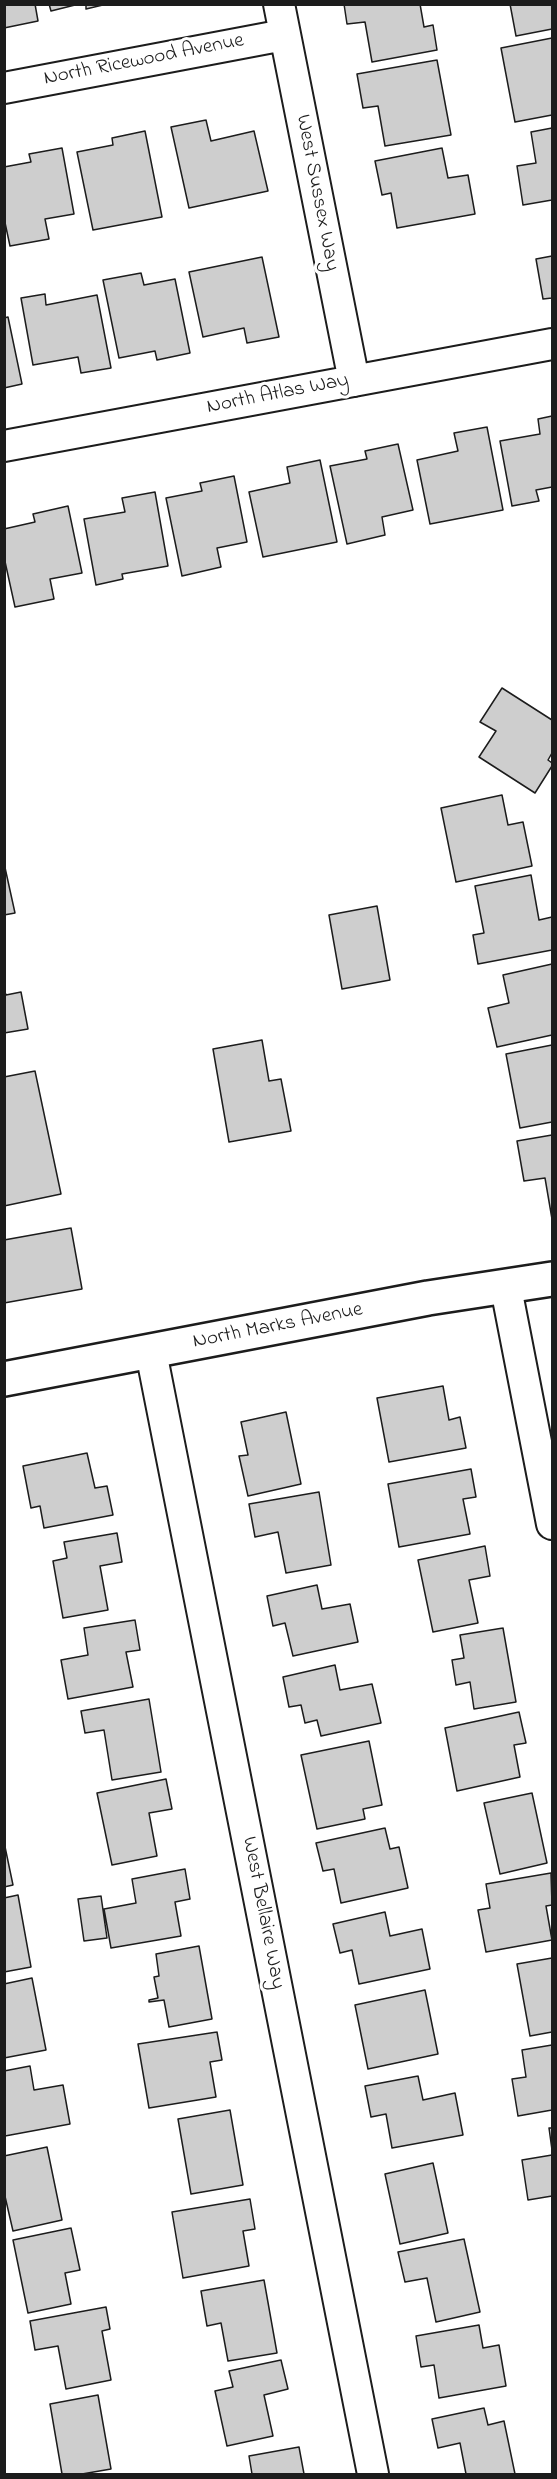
<!DOCTYPE html>
<style>
body{margin:0}
#map{position:relative;width:557px;height:2479px;overflow:hidden;background:#fff;font-family:"Indie Flower",sans-serif}
canvas{display:block}
.frame{position:absolute;inset:0;border:6px solid #1c1c1c;pointer-events:none}
</style>
<div id="map">
<canvas width="557" height="2479"></canvas>
<div class="frame"></div>
</div>
<script>
const context = document.querySelector('canvas').getContext('2d');
context.lineJoin = 'round';
function paint(path, color) { context.fillStyle = color; context.fill(path, 'evenodd'); }
const shape = rows => new Path2D(rows.map(r => 'M' + r).join(''));
function strokePath(path, color, width, dash) { context.strokeStyle = color; context.lineWidth = width; context.lineCap = dash ? 'butt' : 'round'; context.setLineDash(dash || []); context.stroke(path); }
function drawText(font, color, halo, rows, align = 'center') {
  context.font = font + ' "Indie Flower",sans-serif'; context.lineWidth = 6; context.setLineDash([]); context.textBaseline = 'middle'; context.strokeStyle = halo; context.fillStyle = color; for (const [text, x, y, turn = 0] of rows) {
    context.save(); context.translate(x, y); context.rotate((+turn || 0) * Math.PI / 180); context.textAlign = isNaN(turn) ? turn : align; if (halo) context.strokeText(text, 0, 0); context.fillText(text, 0, 0); context.restore();
  }
}
const building = shape([
 [4,4,35,4,38,21,4,28,4,4],
 [49,4,79,4,51,11,49,4],
 [86,4,107,4,86,9,86,4],
 [344,4,420,4,424,27,433,25,437,50,372,62,365,22,347,24,344,4],
 [510,4,552,4,552,29,516,36,510,4],
 [552,38,552,115,515,122,501,48,552,38],
 [437,60,451,135,385,146,378,106,363,108,357,74,437,60],
 [206,120,211,141,254,131,268,191,189,208,171,127,206,120],
 [552,128,552,200,523,205,517,166,536,163,531,132,552,128],
 [145,131,162,217,93,230,77,152,113,145,112,138,145,131],
 [62,148,74,214,45,219,49,239,10,246,4,218,4,167,31,162,29,154,62,148],
 [442,148,448,178,468,175,475,214,397,228,391,193,382,195,375,161,442,148],
 [552,256,552,298,543,299,536,259,552,256],
 [262,257,279,337,247,343,244,328,203,337,189,272,262,257],
 [141,273,144,285,175,279,190,353,157,360,155,351,119,358,103,280,141,273],
 [45,294,46,305,97,295,111,368,81,373,78,357,33,365,21,298,45,294],
 [8,317,22,384,4,388,4,318,8,317],
 [552,416,552,487,536,490,539,501,512,506,500,441,540,434,538,419,552,416],
 [487,427,503,510,430,524,417,460,458,451,454,433,487,427],
 [398,444,413,510,382,517,385,535,347,544,330,466,367,459,365,451,398,444],
 [320,460,337,542,263,557,249,492,290,483,287,467,320,460],
 [234,476,247,542,217,548,221,567,182,576,166,498,202,491,200,483,234,476],
 [155,492,168,566,122,574,123,579,96,585,84,519,125,512,122,498,155,492],
 [68,506,82,573,50,579,54,599,15,607,4,557,4,529,35,522,33,514,68,506],
 [502,688,552,720,552,753,548,760,552,763,552,766,535,793,479,757,496,731,480,722,502,688],
 [502,795,508,825,523,822,532,866,456,882,441,808,502,795],
 [4,863,15,913,4,915,4,863],
 [531,875,539,920,552,917,552,950,478,964,473,935,484,933,475,886,531,875],
 [377,906,390,980,342,989,329,915,377,906],
 [552,964,552,1035,497,1047,488,1008,509,1003,503,975,552,964],
 [4,989,6,995,21,992,28,1029,4,1033,4,989],
 [262,1040,269,1081,281,1079,291,1131,229,1142,213,1049,262,1040],
 [552,1045,552,1122,520,1128,506,1054,552,1045],
 [35,1071,61,1194,4,1206,4,1077,35,1071],
 [552,1135,552,1219,545,1178,524,1181,517,1141,552,1135],
 [71,1228,82,1289,4,1303,4,1240,71,1228],
 [443,1386,449,1420,460,1417,466,1448,389,1462,377,1398,443,1386],
 [286,1412,301,1484,248,1496,239,1456,248,1455,241,1422,286,1412],
 [87,1453,95,1488,107,1486,113,1515,44,1528,40,1506,31,1508,23,1466,87,1453],
 [471,1469,476,1497,463,1499,470,1534,399,1547,388,1484,471,1469],
 [319,1492,331,1565,286,1573,278,1532,255,1537,249,1504,319,1492],
 [117,1533,122,1562,100,1566,108,1610,63,1618,53,1561,67,1558,64,1542,117,1533],
 [485,1546,490,1576,469,1580,478,1623,433,1632,418,1560,485,1546],
 [317,1585,322,1609,350,1604,358,1642,293,1656,285,1623,273,1626,267,1596,317,1585],
 [135,1620,140,1650,126,1652,133,1687,68,1699,61,1660,88,1655,84,1628,135,1620],
 [503,1628,516,1702,474,1709,470,1682,456,1685,452,1660,464,1658,460,1635,503,1628],
 [335,1665,340,1690,372,1684,381,1723,321,1736,317,1720,305,1723,301,1705,289,1707,283,1677,335,1665],
 [149,1699,161,1772,112,1780,104,1730,85,1733,81,1711,149,1699],
 [519,1712,526,1743,514,1745,520,1777,457,1791,445,1728,519,1712],
 [369,1741,382,1805,363,1809,365,1819,317,1829,301,1755,369,1741],
 [166,1779,172,1809,149,1813,157,1856,112,1865,97,1793,166,1779],
 [532,1793,547,1863,500,1874,484,1803,532,1793],
 [385,1828,390,1849,399,1847,408,1888,341,1903,334,1869,323,1871,316,1843,385,1828],
 [4,1842,13,1885,4,1887,4,1842],
 [185,1869,190,1899,175,1902,181,1936,111,1948,104,1909,136,1903,132,1879,185,1869],
 [551,1873,552,1905,546,1906,552,1940,486,1952,478,1910,490,1908,486,1884,551,1873],
 [18,1895,31,1967,4,1972,4,1898,18,1895],
 [101,1896,107,1938,84,1941,78,1899,101,1896],
 [385,1912,390,1936,422,1929,430,1969,359,1984,352,1950,340,1953,333,1924,385,1912],
 [199,1946,212,2019,169,2027,164,2000,149,2002,149,2000,158,1998,154,1977,159,1976,156,1954,199,1946],
 [552,1958,552,2032,530,2036,517,1964,552,1958],
 [32,1978,46,2050,4,2058,4,1984,32,1978],
 [425,1990,438,2054,368,2069,355,2005,425,1990],
 [217,2032,222,2060,210,2062,216,2097,149,2108,138,2044,217,2032],
 [552,2045,552,2110,518,2116,512,2079,526,2077,522,2050,552,2045],
 [30,2066,34,2090,63,2085,70,2124,5,2136,4,2071,30,2066],
 [418,2076,423,2100,455,2093,463,2135,392,2148,386,2114,371,2117,365,2086,418,2076],
 [230,2110,243,2185,191,2194,178,2119,230,2110],
 [549,2128,552,2128,552,2150,549,2128],
 [47,2147,62,2220,13,2231,4,2192,4,2156,47,2147],
 [552,2155,552,2196,528,2200,522,2160,552,2155],
 [433,2163,448,2233,400,2244,385,2174,433,2163],
 [250,2199,255,2229,243,2231,249,2266,183,2278,172,2212,250,2199],
 [71,2228,80,2270,65,2273,71,2304,28,2313,13,2240,71,2228],
 [464,2239,480,2312,436,2322,427,2278,405,2282,398,2252,464,2239],
 [264,2280,277,2353,228,2361,221,2323,207,2326,201,2291,264,2280],
 [106,2307,110,2329,102,2331,111,2380,66,2389,58,2346,35,2350,30,2321,106,2307],
 [479,2325,483,2348,499,2345,506,2386,439,2398,434,2365,421,2367,416,2336,479,2325],
 [281,2360,288,2389,264,2395,273,2436,227,2446,215,2391,233,2387,229,2371,281,2360],
 [98,2395,111,2469,82,2474,62,2474,50,2404,98,2395],
 [484,2408,488,2425,504,2421,515,2474,466,2474,460,2443,438,2448,432,2419,484,2408],
 [299,2447,304,2474,252,2474,249,2456,299,2447]
]);
paint(building, '#cecece');
strokePath(building, '#1c1c1c', 1.5);
const minor = shape([
 [279,4,354,381],
 [4,88,284,35],
 [4,446,552,344],
 [506,1288,552,1524],
 [151,1352,373,2474]
]);
const major = shape([
 [4,1379,428,1298,552,1279]
]);
strokePath(minor, '#1c1c1c', 34);
strokePath(major, '#1c1c1c', 38);
strokePath(minor, '#fff', 30);
strokePath(major, '#fff', 33);
drawText('21px', '#1c1c1c', '#fff', [
 ["North Ricewood Avenue",144,61,-11],
 ["West Sussex Way",316,193,79],
 ["North Atlas Way",278,395,-11],
 ["North Marks Avenue",278,1327,-11],
 ["West Bellaire Way",262,1913,79]
]);
</script>
